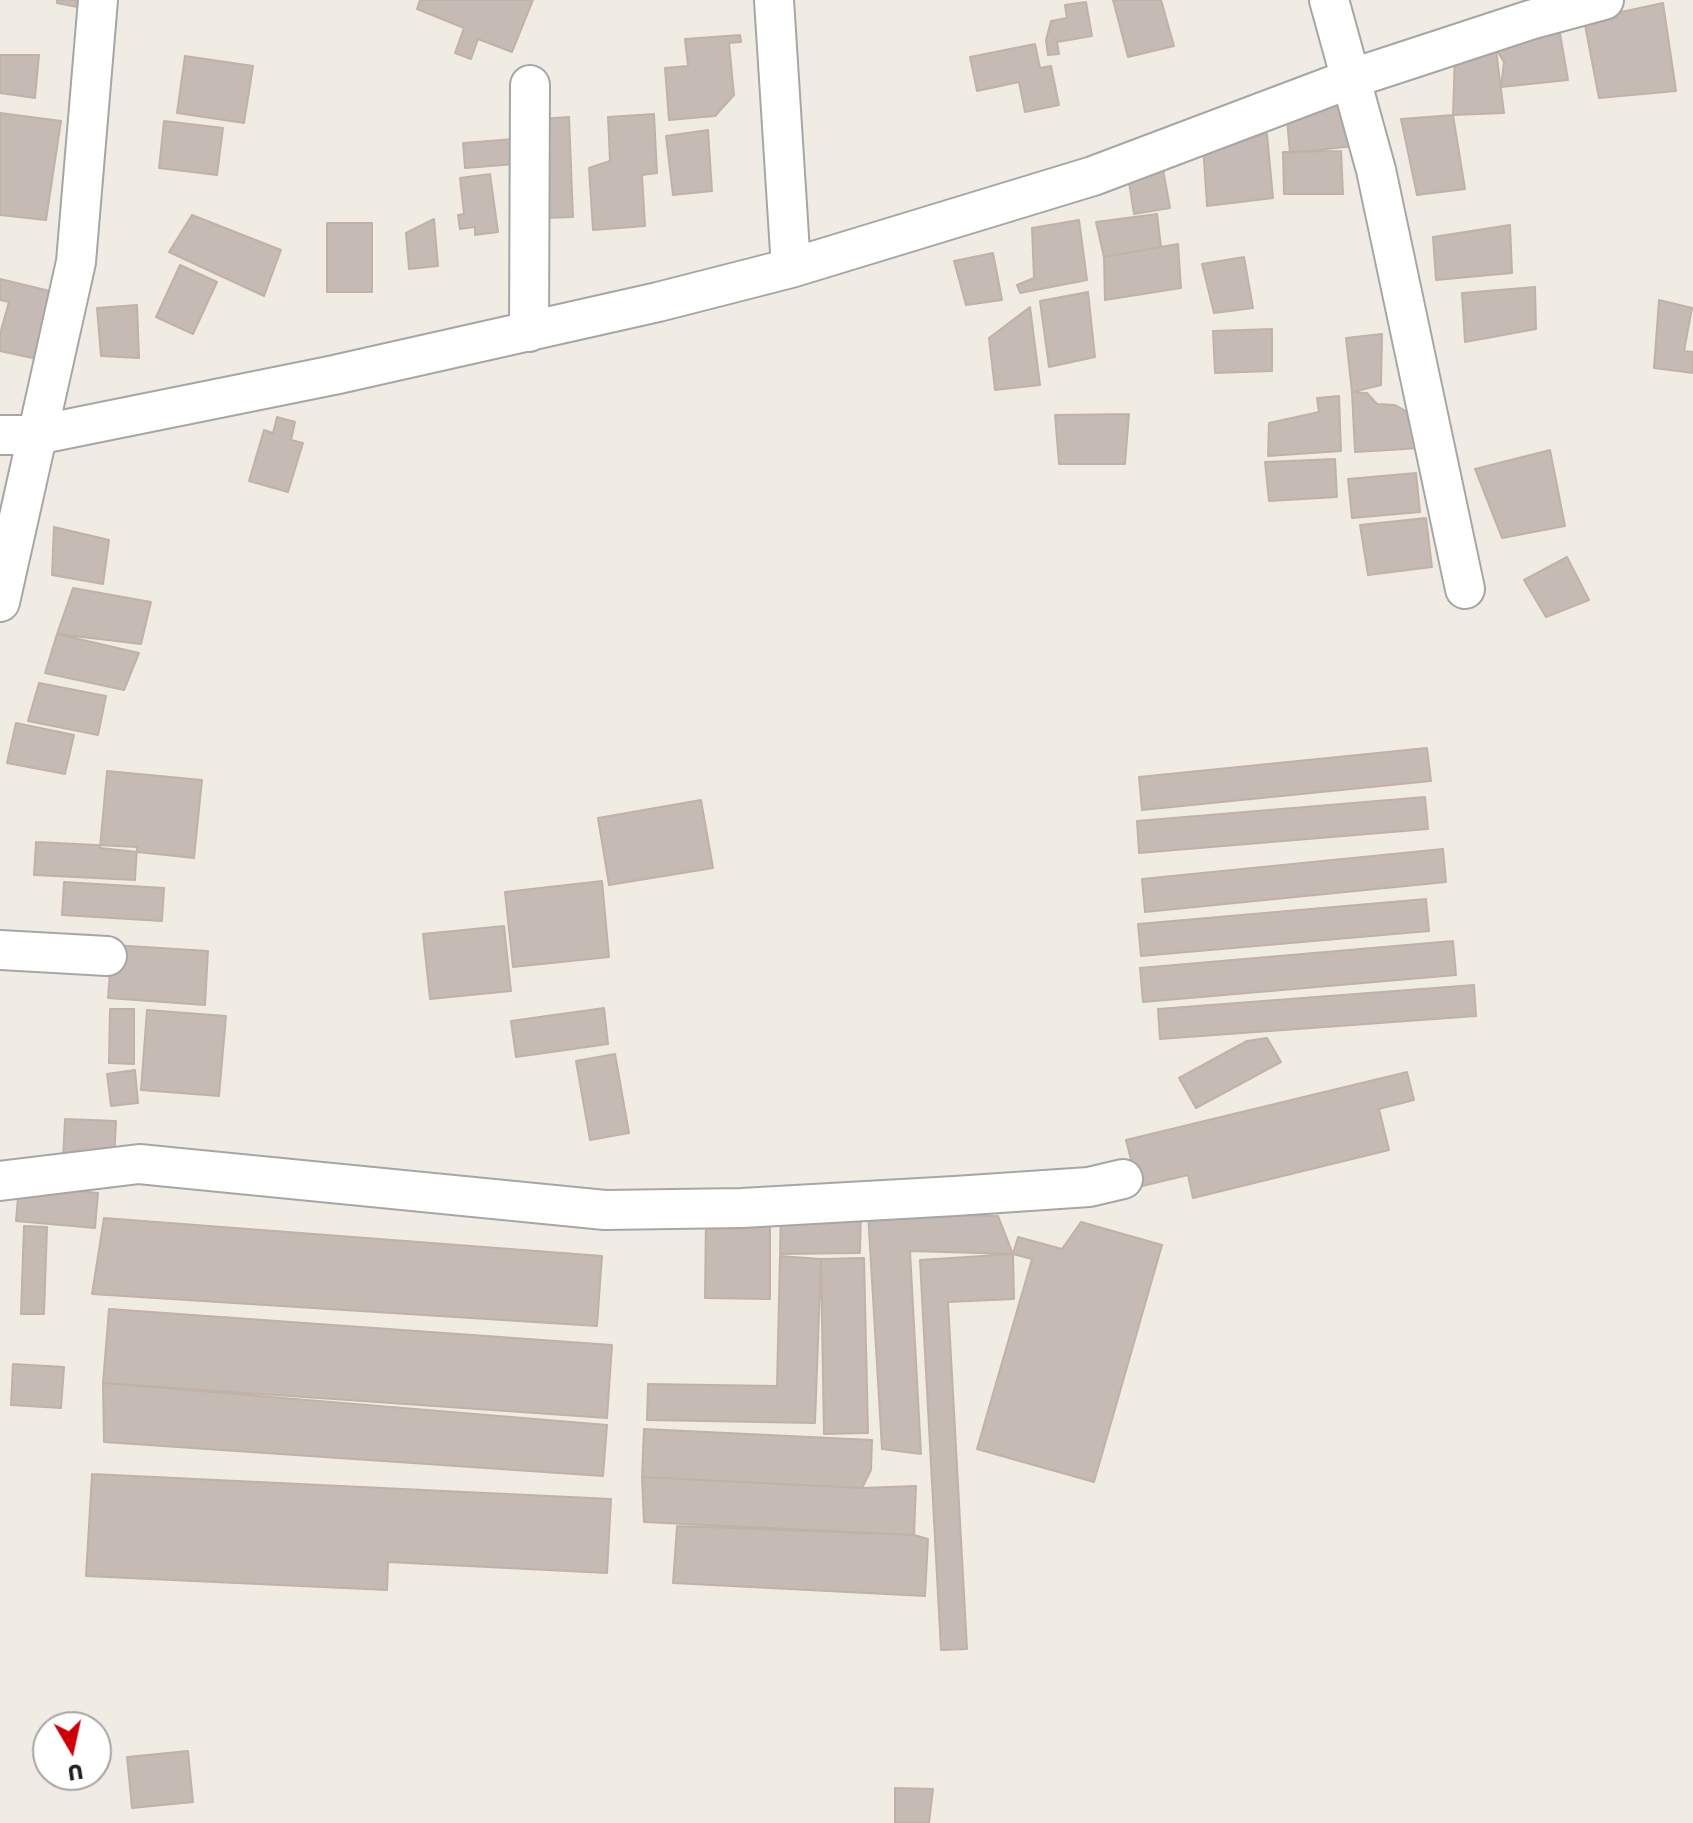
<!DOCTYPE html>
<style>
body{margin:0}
#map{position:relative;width:1693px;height:1823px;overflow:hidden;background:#f0ece4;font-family:Jost,sans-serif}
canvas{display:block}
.north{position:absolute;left:32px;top:1711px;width:80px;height:80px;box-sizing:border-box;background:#fff;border:2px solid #a5a5a5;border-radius:50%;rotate:171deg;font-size:22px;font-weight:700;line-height:32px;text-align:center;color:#1f1f1f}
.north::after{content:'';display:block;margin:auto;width:28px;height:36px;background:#cd0009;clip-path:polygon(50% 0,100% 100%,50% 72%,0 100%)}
</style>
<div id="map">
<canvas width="1693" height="1823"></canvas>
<div class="north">U</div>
</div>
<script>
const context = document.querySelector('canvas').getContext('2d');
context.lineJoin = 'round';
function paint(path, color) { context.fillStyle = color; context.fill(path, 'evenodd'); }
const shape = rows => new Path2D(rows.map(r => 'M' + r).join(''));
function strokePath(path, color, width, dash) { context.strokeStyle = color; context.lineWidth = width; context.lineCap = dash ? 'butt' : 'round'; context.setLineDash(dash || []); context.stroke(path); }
const building = shape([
 [57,0,87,0,87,9,57,3,57,0],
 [420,0,533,0,512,52,478,39,471,59,455,53,464,28,417,9,420,0],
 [1113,0,1161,0,1174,46,1128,57,1113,0],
 [1086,2,1092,36,1057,42,1059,54,1048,55,1046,40,1051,21,1067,18,1065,5,1086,2],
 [1663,3,1676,91,1599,98,1584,20,1663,3],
 [1558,22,1568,80,1501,87,1504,62,1490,39,1558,22],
 [740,35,741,42,729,43,734,95,715,116,669,120,665,68,688,66,685,39,740,35],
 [1035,44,1040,68,1051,66,1059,105,1025,112,1019,82,977,91,970,57,1035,44],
 [1496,50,1504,113,1453,115,1455,54,1496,50],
 [0,55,39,55,35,98,0,93,0,55],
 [185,56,253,66,244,123,177,113,185,56],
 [1348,103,1354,146,1290,153,1286,108,1348,103],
 [0,113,61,121,46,220,0,215,0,113],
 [654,114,657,173,642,175,645,226,593,230,589,168,610,161,608,117,654,114],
 [1453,115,1465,189,1417,195,1401,119,1453,115],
 [569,117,573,217,546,218,541,119,569,117],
 [164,121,223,128,217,175,159,168,164,121],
 [708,130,712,191,673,195,666,136,708,130],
 [1267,134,1273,198,1207,206,1203,144,1267,134],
 [514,139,516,164,465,168,463,143,514,139],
 [1341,151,1343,194,1284,194,1283,152,1341,151],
 [1162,164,1170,208,1134,214,1127,169,1162,164],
 [490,174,498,232,475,235,475,227,460,229,458,215,464,214,460,178,490,174],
 [1157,214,1161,247,1104,257,1096,222,1157,214],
 [192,215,281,250,264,296,169,252,192,215],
 [434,219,438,266,409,269,406,233,434,219],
 [1079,220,1087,280,1020,293,1017,285,1034,278,1032,228,1079,220],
 [327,223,372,223,372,292,327,292,327,223],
 [1510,225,1512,273,1436,280,1433,237,1510,225],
 [1178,244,1181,288,1105,300,1104,257,1178,244],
 [993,253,1002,300,966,305,954,261,993,253],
 [1244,257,1253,308,1214,313,1202,264,1244,257],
 [180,265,217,282,193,334,156,317,180,265],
 [0,279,54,292,37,359,0,351,0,334,9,302,0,300,0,279],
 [1535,287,1536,329,1465,342,1462,293,1535,287],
 [1088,292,1095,357,1049,367,1040,301,1088,292],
 [1659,300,1692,308,1684,351,1693,352,1693,373,1654,368,1659,300],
 [137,305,139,358,101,356,97,308,137,305],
 [1030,307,1040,385,995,390,989,338,1030,307],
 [1272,329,1272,371,1215,373,1213,331,1272,329],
 [1382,334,1381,385,1352,392,1346,338,1382,334],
 [1352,392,1367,393,1377,404,1395,405,1420,419,1422,448,1355,452,1352,392],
 [1339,396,1341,451,1268,456,1269,423,1319,412,1317,398,1339,396],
 [1129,414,1125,464,1059,464,1055,415,1129,414],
 [277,417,295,422,291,440,303,443,288,492,249,481,264,430,273,433,277,417],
 [1550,450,1565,526,1502,538,1475,469,1550,450],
 [1335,459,1337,497,1269,501,1265,462,1335,459],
 [1416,473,1420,512,1352,518,1348,479,1416,473],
 [1426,518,1432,567,1368,575,1360,525,1426,518],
 [54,527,109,540,103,584,52,575,54,527],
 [1567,557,1589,600,1546,617,1524,580,1567,557],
 [73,588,151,602,141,644,57,634,73,588],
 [57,634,139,653,124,690,45,673,57,634],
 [39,683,106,696,98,735,28,721,39,683],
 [16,723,74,735,65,774,7,763,16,723],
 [1427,748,1431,781,1142,810,1139,777,1427,748],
 [107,771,202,780,194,858,100,848,107,771],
 [1425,797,1428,829,1139,853,1137,821,1425,797],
 [701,800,713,868,609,885,598,818,701,800],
 [36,842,137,847,135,880,34,875,36,842],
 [1443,849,1446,882,1145,912,1142,879,1443,849],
 [602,881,609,957,513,967,505,892,602,881],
 [64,882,164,888,162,921,62,915,64,882],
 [1426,899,1429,931,1141,956,1138,924,1426,899],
 [504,926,511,991,430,999,423,934,504,926],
 [1453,941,1456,975,1143,1002,1140,968,1453,941],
 [112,945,208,951,205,1005,108,998,112,945],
 [1474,985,1476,1016,1160,1039,1158,1009,1474,985],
 [604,1008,608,1044,516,1057,511,1021,604,1008],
 [110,1009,134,1009,134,1064,109,1063,110,1009],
 [147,1010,226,1016,219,1096,141,1090,147,1010],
 [1267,1038,1281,1062,1196,1108,1179,1078,1247,1041,1267,1038],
 [615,1054,629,1133,590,1140,576,1061,615,1054],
 [135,1070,138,1103,111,1106,107,1074,135,1070],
 [1407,1072,1414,1100,1379,1109,1389,1150,1193,1198,1188,1175,1138,1187,1126,1140,1407,1072],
 [65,1119,116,1121,114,1162,63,1159,65,1119],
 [19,1185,98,1193,95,1228,16,1221,19,1185],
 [861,1207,860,1253,780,1254,781,1208,861,1207],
 [868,1213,998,1216,1013,1254,910,1251,921,1454,882,1449,868,1213],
 [706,1217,770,1218,770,1299,705,1298,706,1217],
 [104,1218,602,1256,597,1326,92,1294,104,1218],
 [1081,1222,1162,1245,1094,1482,977,1449,1032,1259,1013,1254,1018,1237,1062,1249,1081,1222],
 [24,1226,47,1227,44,1314,21,1314,24,1226],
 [1013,1254,1014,1299,948,1302,967,1649,941,1650,920,1260,1013,1254],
 [780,1256,821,1259,815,1423,647,1420,648,1384,777,1386,780,1256],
 [864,1258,868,1433,824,1434,821,1259,864,1258],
 [109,1309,612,1345,607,1418,103,1383,109,1309],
 [13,1364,64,1367,61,1408,11,1405,13,1364],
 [103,1383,607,1425,603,1476,104,1442,103,1383],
 [644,1429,872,1440,871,1470,862,1488,642,1477,644,1429],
 [92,1474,611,1499,607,1573,388,1562,387,1590,86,1576,92,1474],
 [642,1477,862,1488,916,1486,914,1535,644,1522,642,1477],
 [677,1526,914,1535,928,1539,925,1596,673,1583,677,1526],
 [188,1751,193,1802,132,1808,127,1757,188,1751],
 [895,1788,933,1789,929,1823,895,1823,895,1788]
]);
paint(building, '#c5bbb4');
strokePath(building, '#c2b1a6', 2);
const minor = shape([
 [774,0,791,268],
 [1329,0,1376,170,1465,589],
 [529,332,530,85],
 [0,435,37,435,334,375,658,302,791,268,1093,176,1350,79,1530,20,1604,0],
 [0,602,76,262,98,0],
 [0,950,107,956],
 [0,1181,139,1164,605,1210,742,1208,955,1196,1089,1187,1123,1179]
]);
strokePath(minor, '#a6a6a6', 42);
strokePath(minor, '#fff', 38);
</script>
